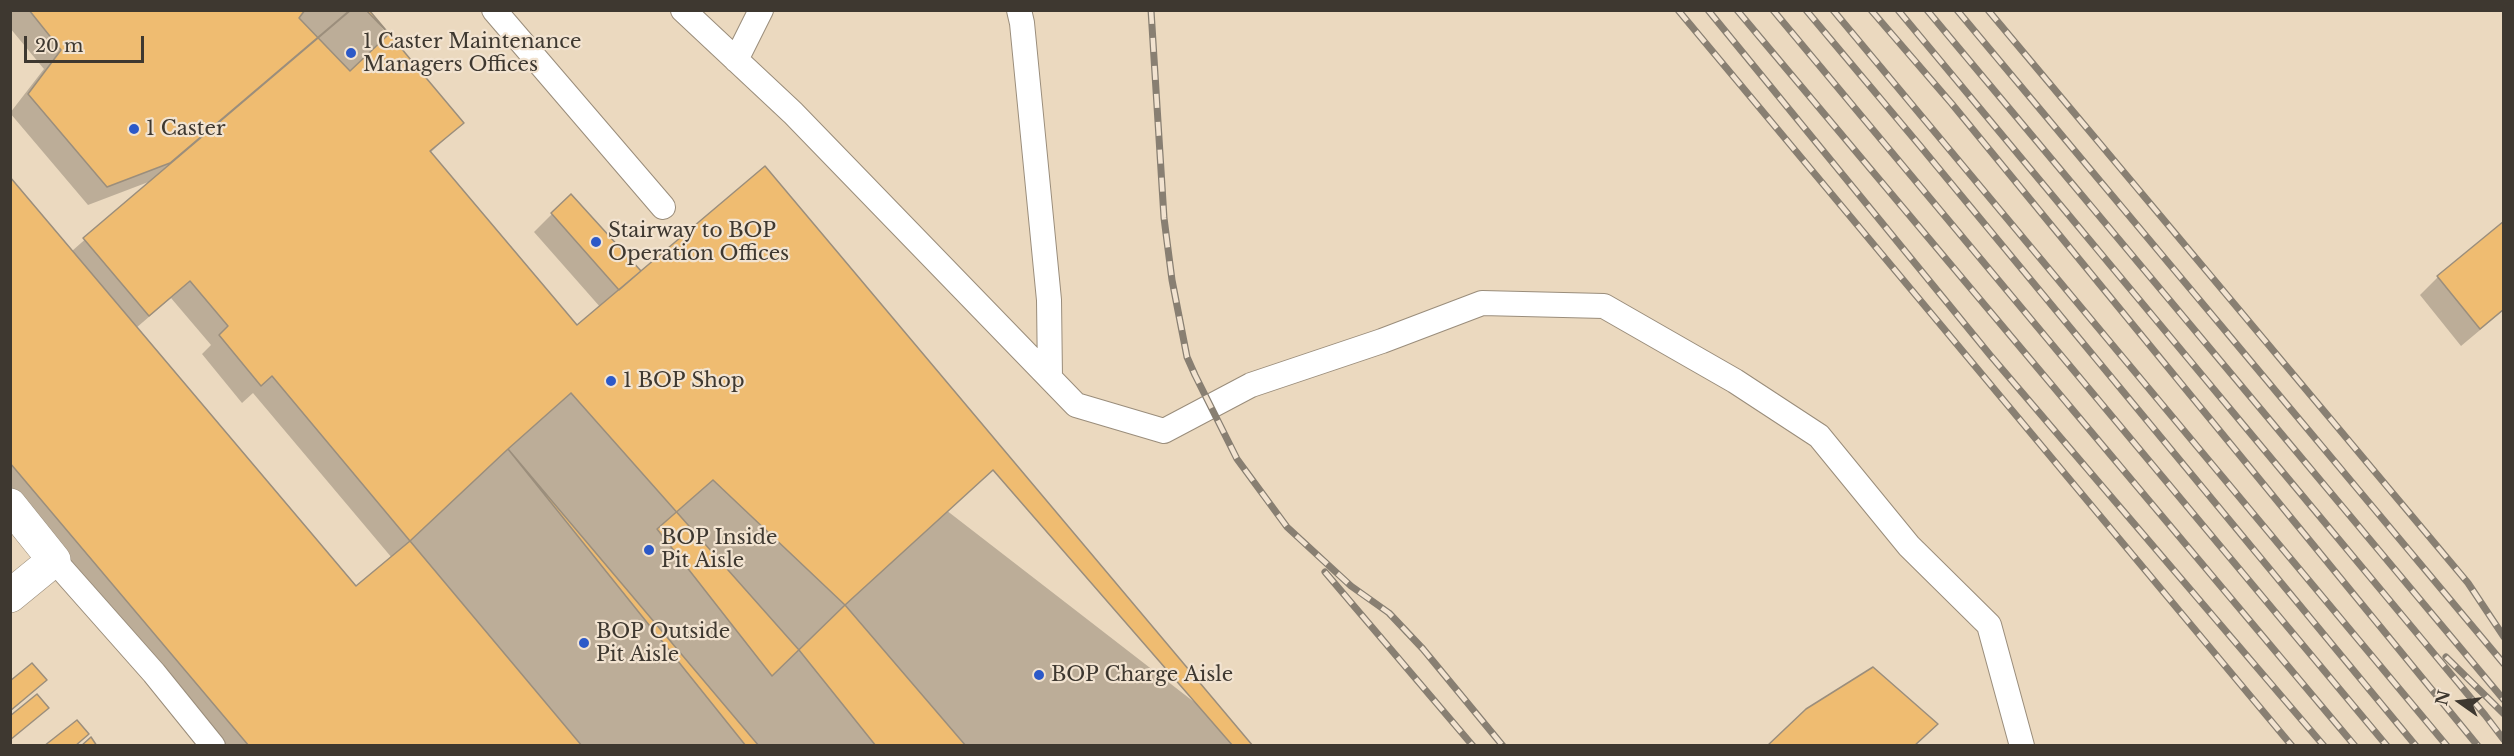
<!DOCTYPE html>
<style>
body{margin:0}
#map{position:relative;width:2514px;height:756px;overflow:hidden;background:#f2e3d0;font-family:"Libre Baskerville",serif}
canvas{display:block}
.frame{position:absolute;inset:0;border:12px solid #3e3830;pointer-events:none}
.north{position:absolute;left:2430px;top:672px;width:60px;height:60px;-webkit-text-stroke:4px #f2e3d0;paint-order:stroke;rotate:284deg;font-size:16px;font-weight:700;line-height:24px;text-align:center;color:#3e3830}
.north::after{content:'';display:block;margin:auto;width:21px;height:27px;background:#3e3830;clip-path:polygon(50% 0,100% 100%,50% 72%,0 100%)}
.scale{position:absolute;left:24px;top:36px;width:120px;height:27px;box-sizing:border-box;border:3px solid #3e3830;border-top:0;padding-left:8px;font-size:18px;line-height:21px;white-space:nowrap;color:#3e3830;-webkit-text-stroke:4px #f2e3d0;paint-order:stroke}
</style>
<div id="map">
<canvas width="2514" height="756"></canvas>
<div class="frame"></div>
<div class="north">N</div>
<div class="scale">20 m</div>
</div>
<script>
const context = document.querySelector('canvas').getContext('2d');
context.lineJoin = 'round';
function paint(path, color) { context.fillStyle = color; context.fill(path, 'evenodd'); }
const shape = rows => new Path2D(rows.map(r => 'M' + r).join(''));
function strokePath(path, color, width, dash) { context.strokeStyle = color; context.lineWidth = width; context.lineCap = dash ? 'butt' : 'round'; context.setLineDash(dash || []); context.stroke(path); }
function drawText(font, color, halo, rows, align = 'center') {
  context.font = font + ' "Libre Baskerville",serif'; context.lineWidth = 4.5; context.setLineDash([]); context.textBaseline = 'middle'; context.strokeStyle = halo; context.fillStyle = color; for (const [text, x, y, turn = 0] of rows) {
    context.save(); context.translate(x, y); context.rotate((+turn || 0) * Math.PI / 180); context.textAlign = isNaN(turn) ? turn : align; if (halo) context.strokeText(text, 0, 0); context.fillText(text, 0, 0); context.restore();
  }
}
paint(shape([
 [11,11,2503,11,2503,745,11,745]
]), '#ebd9bf');
paint(shape([
 [10,10,367,10,462,123,430,153,577,328,601,308,534,232,552,214,641,274,1251,746,215,746,10,503,10,179,72,251,151,181,88,205,10,113,44,69,10,28],
 [171,298,211,345,202,354,242,403,253,393,392,558,356,589,136,328],
 [2504,223,2504,310,2461,346,2420,295,2438,277]
]), '#0003');
const building = shape([
 [29,10,350,10,170,163,107,187,28,94,61,50,29,10],
 [305,10,366,10,389,34,350,71,299,18,305,10],
 [351,10,369,10,464,123,430,151,577,325,765,166,1253,746,249,746,10,463,10,177,356,586,410,541,272,376,261,386,219,335,228,326,190,281,149,316,83,238,351,10],
 [571,194,641,271,619,290,551,213,571,194],
 [2504,221,2504,309,2480,329,2437,276,2504,221],
 [571,393,799,650,876,746,746,746,508,449,571,393],
 [508,449,759,746,582,746,410,541,508,449],
 [993,470,1233,746,966,746,845,605,993,470],
 [713,480,845,605,772,676,657,529,713,480],
 [32,663,47,680,10,711,10,681,32,663],
 [1873,667,1938,724,1914,746,1767,746,1806,709,1873,667],
 [37,694,49,708,10,740,10,716,37,694],
 [77,720,89,734,75,746,44,746,77,720],
 [91,737,97,746,81,746,91,737]
]);
paint(building, '#efbc71');
strokePath(building, '#9b8e7c', 1.5);
const service = shape([
 [494,10,663,207],
 [683,10,793,113,1076,405,1164,431,1251,385,1382,341,1482,303,1604,306,1735,381,1819,436,1909,546,1989,625,2022,746],
 [1019,10,1022,23,1049,300,1050,378],
 [736,60,761,10],
 [54,560,154,673,213,746]
]);
const minor = shape([
 [10,505,54,560,10,596]
]);
strokePath(service, '#9a8d7b', 26);
strokePath(minor, '#9a8d7b', 34);
strokePath(service, '#fff', 24);
strokePath(minor, '#fff', 33);
const rail = shape([
 [1151,10,1164,218,1172,280,1187,357,1195,375,1237,459,1287,527,1351,586,1389,613,1423,649,1503,746],
 [1678,10,2292,746],
 [1708,10,1990,355,2324,746],
 [1737,10,2355,746],
 [1773,10,2387,746],
 [1806,10,1921,147,2416,746],
 [1833,10,2447,746],
 [1871,10,1952,104,2478,746],
 [1898,10,2485,715,2504,740],
 [1927,10,2504,700],
 [1957,10,2504,664],
 [1988,10,2468,583,2504,637],
 [1325,572,1473,746],
 [2446,657,2504,714]
]);
strokePath(rail, '#887f72', 7);
strokePath(rail, '#f2e3d0', 4.5, [14]);
for (const [x, y, r, color] of [
 [351,53,6,"#2c59c8"],
 [134,129,6,"#2c59c8"],
 [596,242,6,"#2c59c8"],
 [611,381,6,"#2c59c8"],
 [649,550,6,"#2c59c8"],
 [584,643,6,"#2c59c8"],
 [1039,675,6,"#2c59c8"]
]) { const dot = new Path2D(); dot.arc(x, y, r, 0, 2 * Math.PI); context.fillStyle = color; context.fill(dot); strokePath(dot, '#f2e3d0', 2); }
drawText('20px', '#3e3830', '#f2e3d0', [
 ["1 Caster Maintenance",363,42],
 ["Managers Offices",363,65],
 ["1 Caster",146,129],
 ["Stairway to BOP",608,231],
 ["Operation Offices",608,254],
 ["1 BOP Shop",623,381],
 ["BOP Inside",661,538],
 ["Pit Aisle",661,561],
 ["BOP Outside",596,632],
 ["Pit Aisle",596,655],
 ["BOP Charge Aisle",1051,675]
], 'left');
</script>
